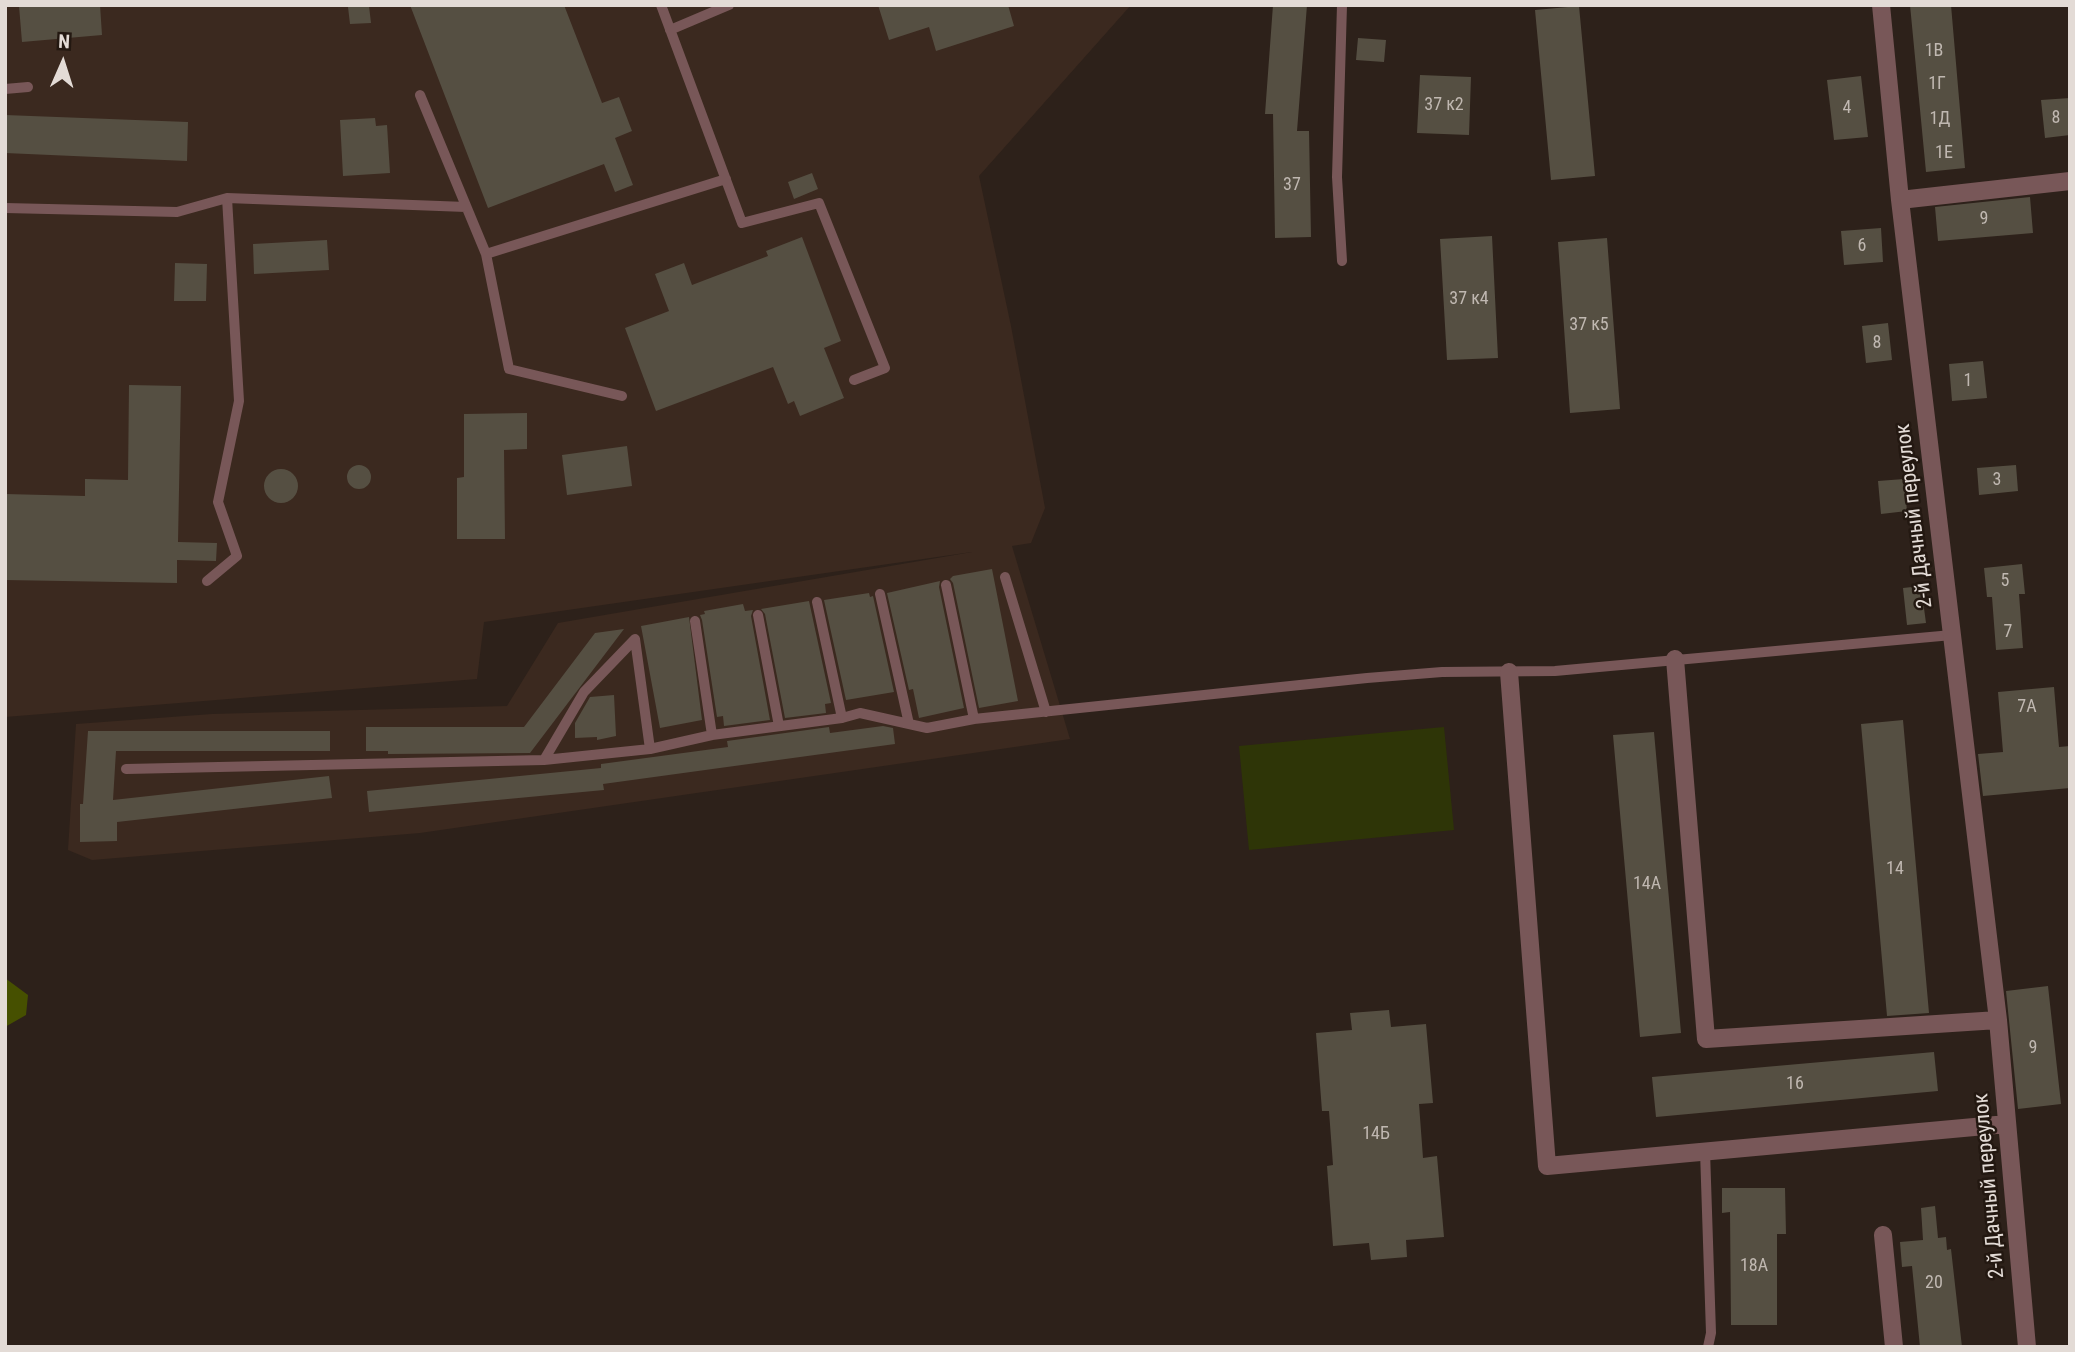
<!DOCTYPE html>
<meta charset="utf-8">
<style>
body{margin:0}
#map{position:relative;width:2075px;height:1352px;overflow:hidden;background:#2d211a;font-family:"Roboto Condensed",sans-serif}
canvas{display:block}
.frame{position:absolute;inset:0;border:7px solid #e3dbd6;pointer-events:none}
.north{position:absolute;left:28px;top:28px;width:70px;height:70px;-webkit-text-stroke:5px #231811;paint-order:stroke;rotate:3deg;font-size:19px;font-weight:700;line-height:28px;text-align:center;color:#e3dbd6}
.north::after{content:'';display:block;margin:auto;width:24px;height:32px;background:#e3dbd6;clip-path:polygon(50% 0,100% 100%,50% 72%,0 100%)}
</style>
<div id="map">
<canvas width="2075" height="1352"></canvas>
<div class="frame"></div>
<div class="north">N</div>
</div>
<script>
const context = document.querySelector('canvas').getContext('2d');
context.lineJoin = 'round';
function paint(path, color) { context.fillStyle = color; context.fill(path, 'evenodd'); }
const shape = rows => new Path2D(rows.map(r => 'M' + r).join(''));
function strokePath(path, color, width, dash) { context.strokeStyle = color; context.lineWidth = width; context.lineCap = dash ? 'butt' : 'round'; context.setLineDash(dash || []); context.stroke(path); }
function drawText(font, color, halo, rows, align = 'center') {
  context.font = font + ' "Roboto Condensed",sans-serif'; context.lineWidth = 5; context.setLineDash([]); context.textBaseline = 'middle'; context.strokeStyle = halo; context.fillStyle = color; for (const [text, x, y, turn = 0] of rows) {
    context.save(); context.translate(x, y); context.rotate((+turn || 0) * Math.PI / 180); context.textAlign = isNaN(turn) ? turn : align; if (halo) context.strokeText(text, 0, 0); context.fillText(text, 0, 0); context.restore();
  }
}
paint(shape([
 [5,5,1131,5,979,176,1011,326,1045,508,1031,543,1012,546,1070,739,420,833,92,860,68,850,76,724,212,714,507,706,558,623,972,552,484,622,477,679,5,717]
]), '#3b291f');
paint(shape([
 [1444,727,1454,830,1249,850,1239,746]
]), '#2e3507');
paint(shape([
 [5,978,28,995,26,1015,5,1027]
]), '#465000');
paint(shape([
 [33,5,100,5,102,35,22,42,19,6],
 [410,5,564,5,602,103,619,97,632,131,615,138,633,185,615,192,604,164,488,208],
 [878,5,1008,5,1014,26,936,51,929,27,889,40],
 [1273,5,1307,5,1297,131,1309,131,1311,237,1275,238,1273,114,1265,114],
 [1910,5,1951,5,1965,168,1926,172],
 [369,6,371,23,350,24,348,7],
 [1579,6,1595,176,1551,180,1535,10],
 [1358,38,1386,40,1384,62,1356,60],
 [1420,75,1471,77,1469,135,1417,133],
 [1861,76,1868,137,1834,140,1827,80],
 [2070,98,2070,135,2045,138,2041,100],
 [5,115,188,122,187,161,5,153],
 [375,118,376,126,387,125,390,173,343,176,340,120],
 [812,173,818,189,794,199,788,182],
 [2030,197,2033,233,1938,241,1935,207],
 [1881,228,1883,262,1844,265,1841,231],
 [1492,236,1498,358,1447,360,1440,239],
 [802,237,841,341,824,348,844,398,800,416,794,401,788,404,773,367,656,411,625,328,669,311,655,274,684,263,692,285,768,256,766,251],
 [1607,238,1620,409,1570,413,1558,242],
 [327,240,329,270,254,274,253,244],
 [175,263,207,264,206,301,174,301],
 [1888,323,1892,360,1866,363,1862,326],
 [1983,361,1987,398,1952,401,1949,364],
 [129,385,181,386,178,542,217,543,216,561,177,560,177,583,5,580,5,494,85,496,85,479,128,480],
 [527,413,527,449,504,450,505,539,457,539,457,478,464,477,464,414],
 [627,446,632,486,567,495,562,455],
 '347 477a12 12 0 1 1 24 0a12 12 0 1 1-24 0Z',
 [2016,465,2018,491,1979,495,1977,468],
 '264 486a17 17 0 1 1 34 0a17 17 0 1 1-34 0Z',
 [1904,479,1907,511,1881,514,1878,481],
 [2022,564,2025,594,2019,594,2023,648,1996,650,1992,597,1987,597,1984,568],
 [992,569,1018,701,979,708,953,583,950,579,953,576],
 [940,581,939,587,964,708,919,718,913,689,909,690,887,593],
 [1921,586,1926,623,1907,625,1903,588],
 [869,593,870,597,873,596,894,692,846,700,824,600],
 [809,601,831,703,825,704,826,713,785,718,765,614,761,609],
 [743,604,745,611,753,610,751,616,770,720,724,726,723,716,717,717,702,620,700,615,705,614,704,611],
 [689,617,702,720,660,728,641,626],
 [624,629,530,753,388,754,388,751,366,751,366,727,524,727,595,633],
 [2054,687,2059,747,2070,746,2070,788,1983,796,1978,754,2003,752,1998,692],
 [614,695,616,736,597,740,597,737,575,738,575,723,590,697],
 [1903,720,1929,1013,1887,1016,1861,724],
 [883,726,893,728,895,744,603,784,604,790,369,812,367,791,601,768,601,764,728,747,727,741,829,727,830,733],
 [88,731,330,731,330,751,116,751,113,800,329,776,332,798,117,822,117,841,80,842,80,804,83,804],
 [1654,732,1681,1033,1640,1037,1613,735],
 [2048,986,2061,1104,2018,1109,2006,991],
 [1389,1010,1391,1027,1426,1024,1433,1103,1419,1104,1423,1158,1437,1156,1444,1237,1406,1240,1407,1257,1371,1260,1369,1243,1333,1246,1327,1166,1333,1165,1329,1111,1322,1111,1316,1033,1352,1030,1350,1013],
 [1934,1052,1938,1091,1656,1117,1652,1077],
 [1722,1188,1785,1188,1786,1234,1777,1234,1777,1325,1731,1325,1730,1212,1722,1213],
 [1935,1206,1938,1238,1946,1237,1947,1250,1951,1249,1962,1347,1920,1347,1912,1266,1902,1267,1900,1242,1923,1240,1921,1208]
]), '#554f42');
strokePath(shape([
 [661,5,742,223,819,203,885,368,854,380],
 [1342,5,1337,177,1342,261],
 [670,30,729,5],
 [5,89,28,87],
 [420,95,486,254,726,179],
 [5,208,177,212,227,198,466,207],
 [486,254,509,369,622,396],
 [1005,577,1046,712],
 [207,581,237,556,218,502,239,401,227,198],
 [946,585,974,719],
 [880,594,909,724],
 [817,602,842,718],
 [758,615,779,726],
 [695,621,712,735],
 [544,760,584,692,635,639,650,749],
 [126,769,544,760,650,749,712,735,842,718,860,713,927,728,974,719,1367,678,1442,672,1555,671,1952,635],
 [1705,1151,1711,1333,1708,1347]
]), '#785758', 10);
strokePath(shape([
 [1881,5,1900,200,1998,1020,2027,1347],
 [1900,200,2070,181],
 [1675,659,1706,1039,1998,1020],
 [1509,672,1547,1166,2007,1124],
 [1883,1235,1894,1347]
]), '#785758', 18);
drawText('18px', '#c0b8b1', null, [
 ["1В",1934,51],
 ["1Г",1937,84],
 ["37 к2",1444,105],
 ["4",1847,108],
 ["8",2056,118],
 ["1Д",1940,119],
 ["1Е",1944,153],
 ["37",1292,185],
 ["9",1984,219],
 ["6",1862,246],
 ["37 к4",1469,299],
 ["37 к5",1589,325],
 ["8",1877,343],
 ["1",1968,381],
 ["3",1997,480],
 ["5",2005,581],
 ["7",2008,632],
 ["7А",2027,707],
 ["14",1895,869],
 ["14А",1647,884],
 ["9",2033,1048],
 ["16",1795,1084],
 ["14Б",1376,1134],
 ["18А",1754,1266],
 ["20",1934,1283]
]);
drawText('21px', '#e3dbd6', '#231811', [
 ["2-й Дачный переулок",1915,516,-97],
 ["2-й Дачный переулок",1990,1186,-95]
]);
</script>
